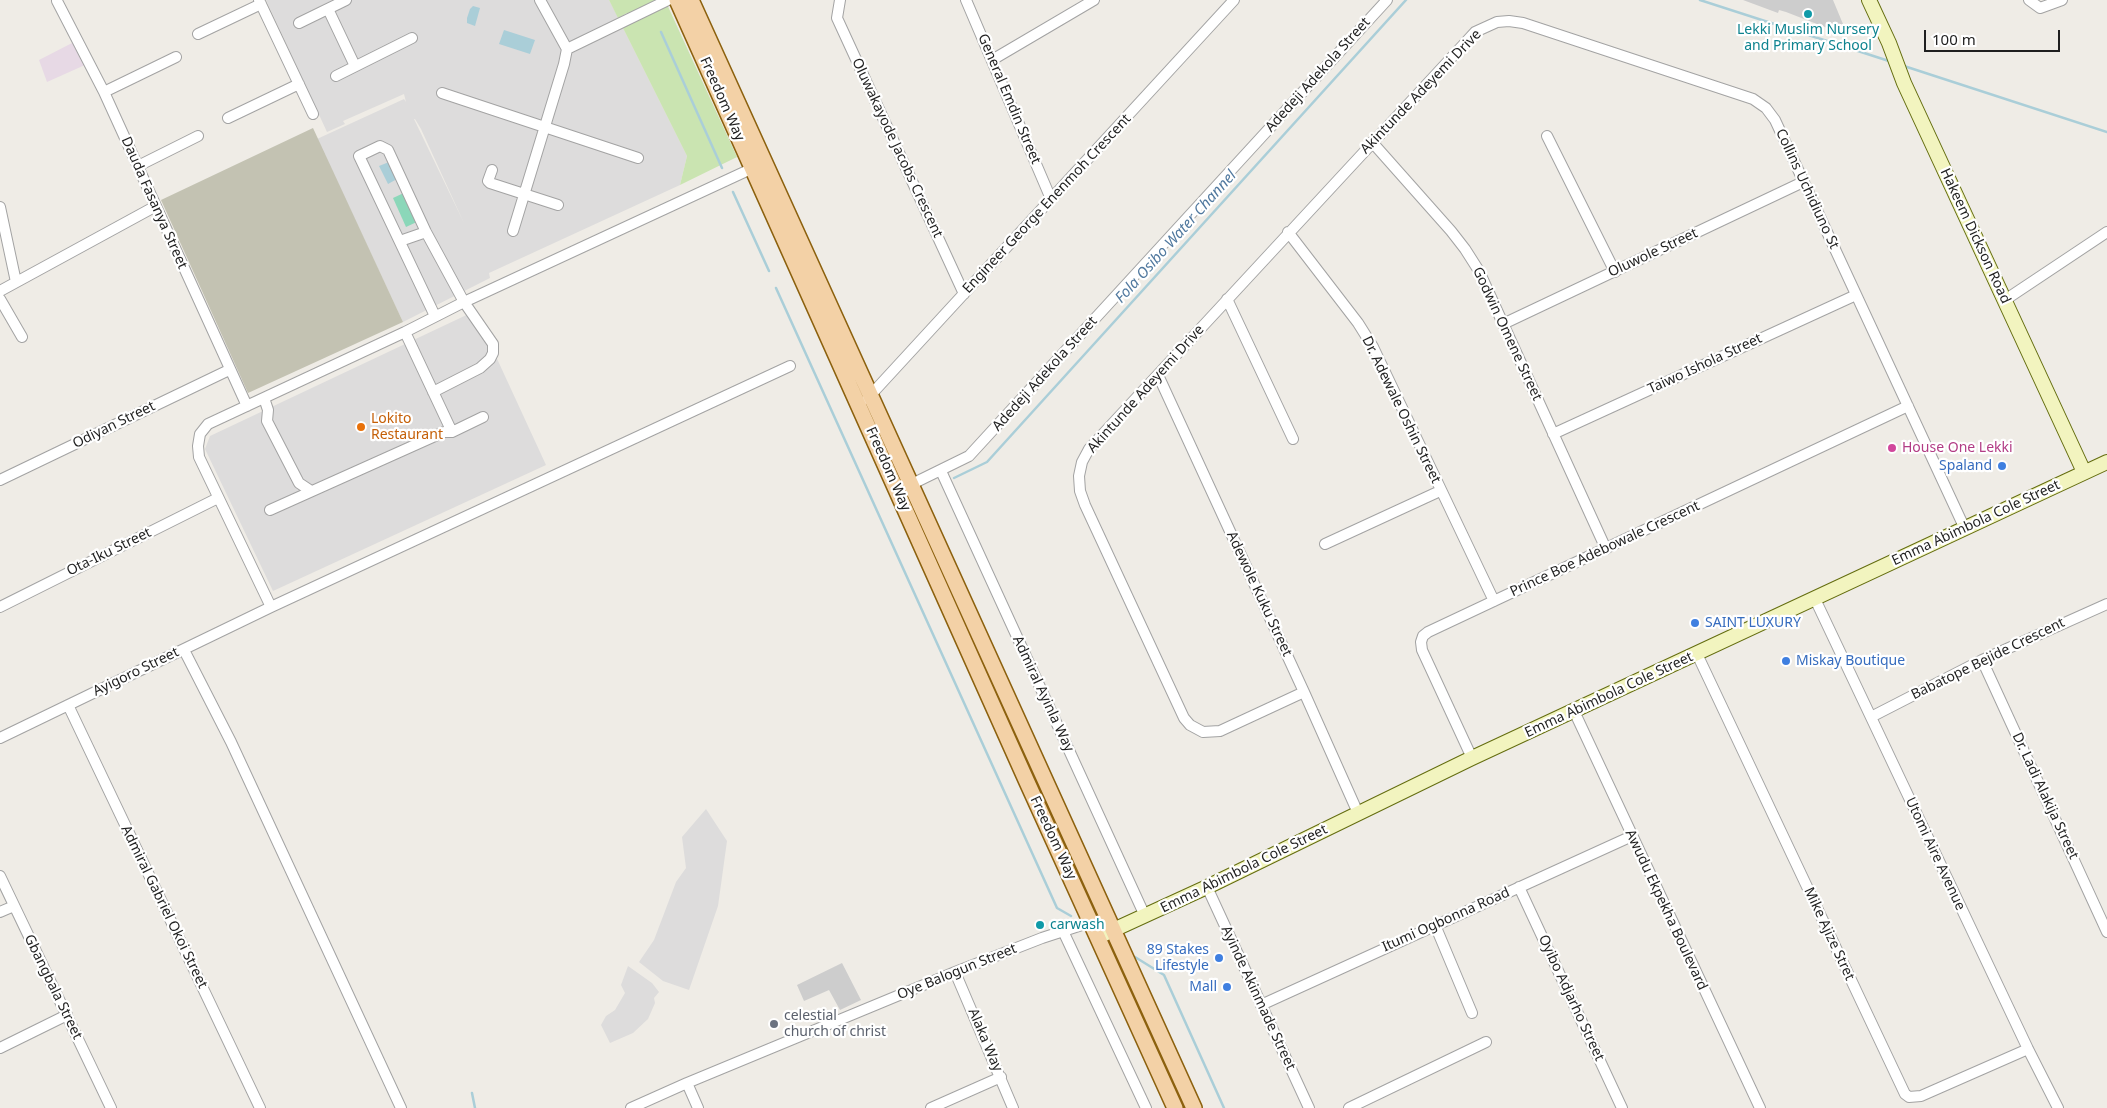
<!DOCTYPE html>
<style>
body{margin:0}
#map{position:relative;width:2107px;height:1108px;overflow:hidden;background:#efece6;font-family:"Noto Sans",sans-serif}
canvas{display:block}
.scale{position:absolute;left:1924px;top:30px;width:136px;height:22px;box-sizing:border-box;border:2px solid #1f1f1f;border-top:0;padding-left:6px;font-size:15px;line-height:18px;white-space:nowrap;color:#1f1f1f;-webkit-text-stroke:4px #fff;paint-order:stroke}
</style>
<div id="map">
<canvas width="2107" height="1108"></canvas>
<div class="scale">100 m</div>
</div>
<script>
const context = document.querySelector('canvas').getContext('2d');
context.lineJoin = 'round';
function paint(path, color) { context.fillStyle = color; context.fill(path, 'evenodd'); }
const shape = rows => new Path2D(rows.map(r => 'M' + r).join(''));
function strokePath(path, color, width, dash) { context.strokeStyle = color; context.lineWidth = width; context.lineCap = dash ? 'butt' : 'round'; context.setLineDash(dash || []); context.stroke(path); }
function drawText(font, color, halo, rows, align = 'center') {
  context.font = font + ' "Noto Sans",sans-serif'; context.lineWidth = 4.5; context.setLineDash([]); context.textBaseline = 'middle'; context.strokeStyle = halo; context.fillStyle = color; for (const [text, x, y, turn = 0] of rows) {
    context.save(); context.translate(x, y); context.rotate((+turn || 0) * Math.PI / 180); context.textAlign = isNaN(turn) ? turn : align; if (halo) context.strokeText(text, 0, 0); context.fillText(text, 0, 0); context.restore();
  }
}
paint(shape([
 [266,0,609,0,618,17,627,13,632,23,623,28,687,156,680,185,489,273,490,278,403,322,317,139,404,99,406,102,404,94,343,121,345,124,327,132],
 [415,119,421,129,464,223,414,119],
 [475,311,546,465,273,591,205,449,210,436],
 [706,809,727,841,718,906,689,990,663,981,639,962,654,940,676,882,686,868,682,837],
 [628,966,652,983,659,992,654,998,655,1003,648,1019,633,1033,610,1043,601,1025,606,1016,615,1010,625,993,621,985]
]), '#dddcdc');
paint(shape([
 [74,42,85,65,47,82,39,60]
]), '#e7d9e5');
paint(shape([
 [1743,0,1833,0,1848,36,1786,12,1779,10,1778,13],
 [842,963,861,1000,840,1010,829,990,804,1001,797,985]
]), '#cdcdcd');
paint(shape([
 [313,128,403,322,248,393,161,200]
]), '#c3c2b2');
paint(shape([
 [609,0,665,0,737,157,680,185,687,156,623,28,632,23,627,13,618,18]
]), '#cae4b1');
paint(shape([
 [408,191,421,220,406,227,393,198]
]), '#8bd7b9');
paint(shape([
 [473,6,480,8,475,26,467,23,467,18,470,9],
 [504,30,535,40,530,54,499,44],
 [389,162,397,179,388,184,379,166]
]), '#aaced8');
strokePath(shape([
 [1700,0,1892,62],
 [661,32,722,168],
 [1904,66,2107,132],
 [733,192,769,271],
 [776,288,1057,908,1071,916],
 [954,478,987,462,1406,0],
 [1135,957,1164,975,1224,1108],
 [472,1093,475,1108]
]), '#aaced8', 2.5);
const street = shape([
 [259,0,313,114],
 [840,0,837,18,964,294],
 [966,0,1051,199],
 [2029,0,2040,8,2062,0],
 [57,1,104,92,247,406],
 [328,9,355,66],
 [299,23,346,0],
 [198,34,261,4],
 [567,49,668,0],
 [992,60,1094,0],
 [336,76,412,38],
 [104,92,176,57],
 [442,93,638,158],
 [228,118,299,84],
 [1547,136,1615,272],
 [1372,142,1451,231,1465,249,1479,271,1606,549],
 [138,166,198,136],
 [492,170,488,181,490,183,558,205],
 [0,207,16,282],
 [513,231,564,64,567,49,540,0],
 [1288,232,1358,323,1373,347,1494,601],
 [400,241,426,232],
 [0,291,156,206],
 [0,299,22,337],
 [1227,299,1293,439],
 [2005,300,2107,232],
 [1503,324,1803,182],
 [405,332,452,432],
 [1158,375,1304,692,1358,813],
 [433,392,480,368,490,359,493,353,493,344,464,302,426,232,388,150,380,146,359,156,360,158,435,316],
 [264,398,268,410,267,421,299,483,311,491],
 [867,399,1234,0],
 [1553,434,1856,295],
 [941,471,1145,916],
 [0,480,229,370],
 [910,485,969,456,1387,0],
 [270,510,444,432,452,432,483,417],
 [1325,544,1440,491],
 [1815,599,2028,1049,2058,1108],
 [0,607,218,498],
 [271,607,199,457,198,446,200,434,208,424,405,332,464,302,753,168],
 [184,650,231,742,401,1108],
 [1697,654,1905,1094,1909,1097,1921,1096,2028,1049],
 [1982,660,2107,932],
 [1304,692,1220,731,1203,732,1190,725,1184,718,1085,505,1080,491,1079,476,1082,462,1089,449,1465,43,1475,32,1497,22,1509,21,1523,23,1753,99,1766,108,1775,120,1965,529],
 [68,705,260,1108],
 [1574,711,1760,1108],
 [1871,717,1982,660,2107,604],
 [0,738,271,607,790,366],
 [1472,758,1422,650,1421,642,1423,636,1428,632,1908,406],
 [0,876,111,1108],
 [1207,887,1309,1108],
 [1519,887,1622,1108],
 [0,912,14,906],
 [1435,925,1472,1013],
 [1063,931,1146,1108],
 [955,972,1013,1108],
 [1261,1005,1632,836],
 [0,1048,67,1015],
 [687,1083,698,1108],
 [631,1108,687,1083,955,972,1042,938,1091,922],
 [931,1108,1001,1077],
 [1349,1108,1486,1042]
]);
const secondary = shape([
 [1869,0,1889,43,1904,83,2084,472],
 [1098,937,1207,887,1472,758,2107,462]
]);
const primary = shape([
 [677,0,1027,782,1175,1108],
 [691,0,1194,1108]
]);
strokePath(street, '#a3a3a3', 12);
strokePath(secondary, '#646d0f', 16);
strokePath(primary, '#8c610e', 18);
strokePath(street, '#fff', 10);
strokePath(secondary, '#f2f4bf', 14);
strokePath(primary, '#f3d1a6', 15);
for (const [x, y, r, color] of [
 [1808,14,5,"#0f9aa8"],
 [361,427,5,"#e8710a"],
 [1892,448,5,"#d1479c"],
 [2002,466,5,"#3f7fe0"],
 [1695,623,5,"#3f7fe0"],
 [1786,661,5,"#3f7fe0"],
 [1040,925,5,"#0f9aa8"],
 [1219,958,5,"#3f7fe0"],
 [1227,987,5,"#3f7fe0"],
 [774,1024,5,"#6b7280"]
]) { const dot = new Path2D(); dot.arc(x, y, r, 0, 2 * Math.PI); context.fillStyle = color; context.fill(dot); strokePath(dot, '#fff', 2); }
drawText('14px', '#0d838f', '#fff', [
 ["Lekki Muslim Nursery",1808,30],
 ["and Primary School",1808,46],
 ["carwash",1050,925,"left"]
]);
drawText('14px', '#1f1f1f', '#fff', [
 ["Adedeji Adekola Street",1318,75,-48],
 ["Akintunde Adeyemi Drive",1421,92,-46],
 ["Freedom Way",722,99,66],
 ["General Emdin Street",1009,99,67],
 ["Oluwakayode Jacobs Crescent",897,148,65],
 ["Collins Uchidiuno St",1807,189,65],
 ["Dauda Fasanya Street",154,203,66],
 ["Engineer George Enenmoh Crescent",1047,204,-47],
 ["Hakeem Dickson Road",1975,236,65],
 ["Oluwole Street",1653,253,-25],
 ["Godwin Omene Street",1507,334,65],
 ["Taiwo Ishola Street",1705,364,-25],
 ["Adedeji Adekola Street",1045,374,-48],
 ["Akintunde Adeyemi Drive",1146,389,-48],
 ["Dr. Adewale Oshin Street",1401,410,64],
 ["Odiyan Street",114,425,-26],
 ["Freedom Way",888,469,66],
 ["Emma Abimbola Cole Street",1976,523,-25],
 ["Prince Boe Adebowale Crescent",1605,549,-25],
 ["Ota-Iku Street",109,552,-26],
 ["Adewole Kuku Street",1259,594,65],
 ["Babatope Bejide Crescent",1988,659,-26],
 ["Ayigoro Street",136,672,-26],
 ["Admiral Ayinla Way",1043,694,65],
 ["Emma Abimbola Cole Street",1609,695,-25],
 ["Dr. Ladi Alakija Street",2045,796,65],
 ["Freedom Way",1053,838,65],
 ["Utomi Aire Avenue",1935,854,65],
 ["Emma Abimbola Cole Street",1244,869,-26],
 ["Admiral Gabriel Okoi Street",164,907,64],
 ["Awudu Ekpekha Boulevard",1666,910,65],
 ["Itumi Ogbonna Road",1446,920,-24],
 ["Mike Ajize Stret",1829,934,65],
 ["Oye Balogun Street",957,972,-22],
 ["Gbangbala Street",53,987,64],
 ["Ayinde Akinmade Street",1258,998,65],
 ["Oyibo Adjarho Street",1571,998,65],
 ["Alaka Way",985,1040,67]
]);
drawText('14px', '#c56008', '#fff', [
 ["Lokito",371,419],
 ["Restaurant",371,435]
], 'left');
drawText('14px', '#b23c85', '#fff', [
 ["House One Lekki",1902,448]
], 'left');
drawText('14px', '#366cbe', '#fff', [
 ["Spaland",1992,466],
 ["SAINT LUXURY",1705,623,"left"],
 ["Miskay Boutique",1796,661,"left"],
 ["89 Stakes",1209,950],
 ["Lifestyle",1209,966],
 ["Mall",1217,987]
], 'right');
drawText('14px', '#5b616d', '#fff', [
 ["celestial",784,1016],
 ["church of christ",784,1032]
], 'left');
drawText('italic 15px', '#51799f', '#fff', [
 ["Fola Osibo Water Channel",1176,237,-48]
]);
</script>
